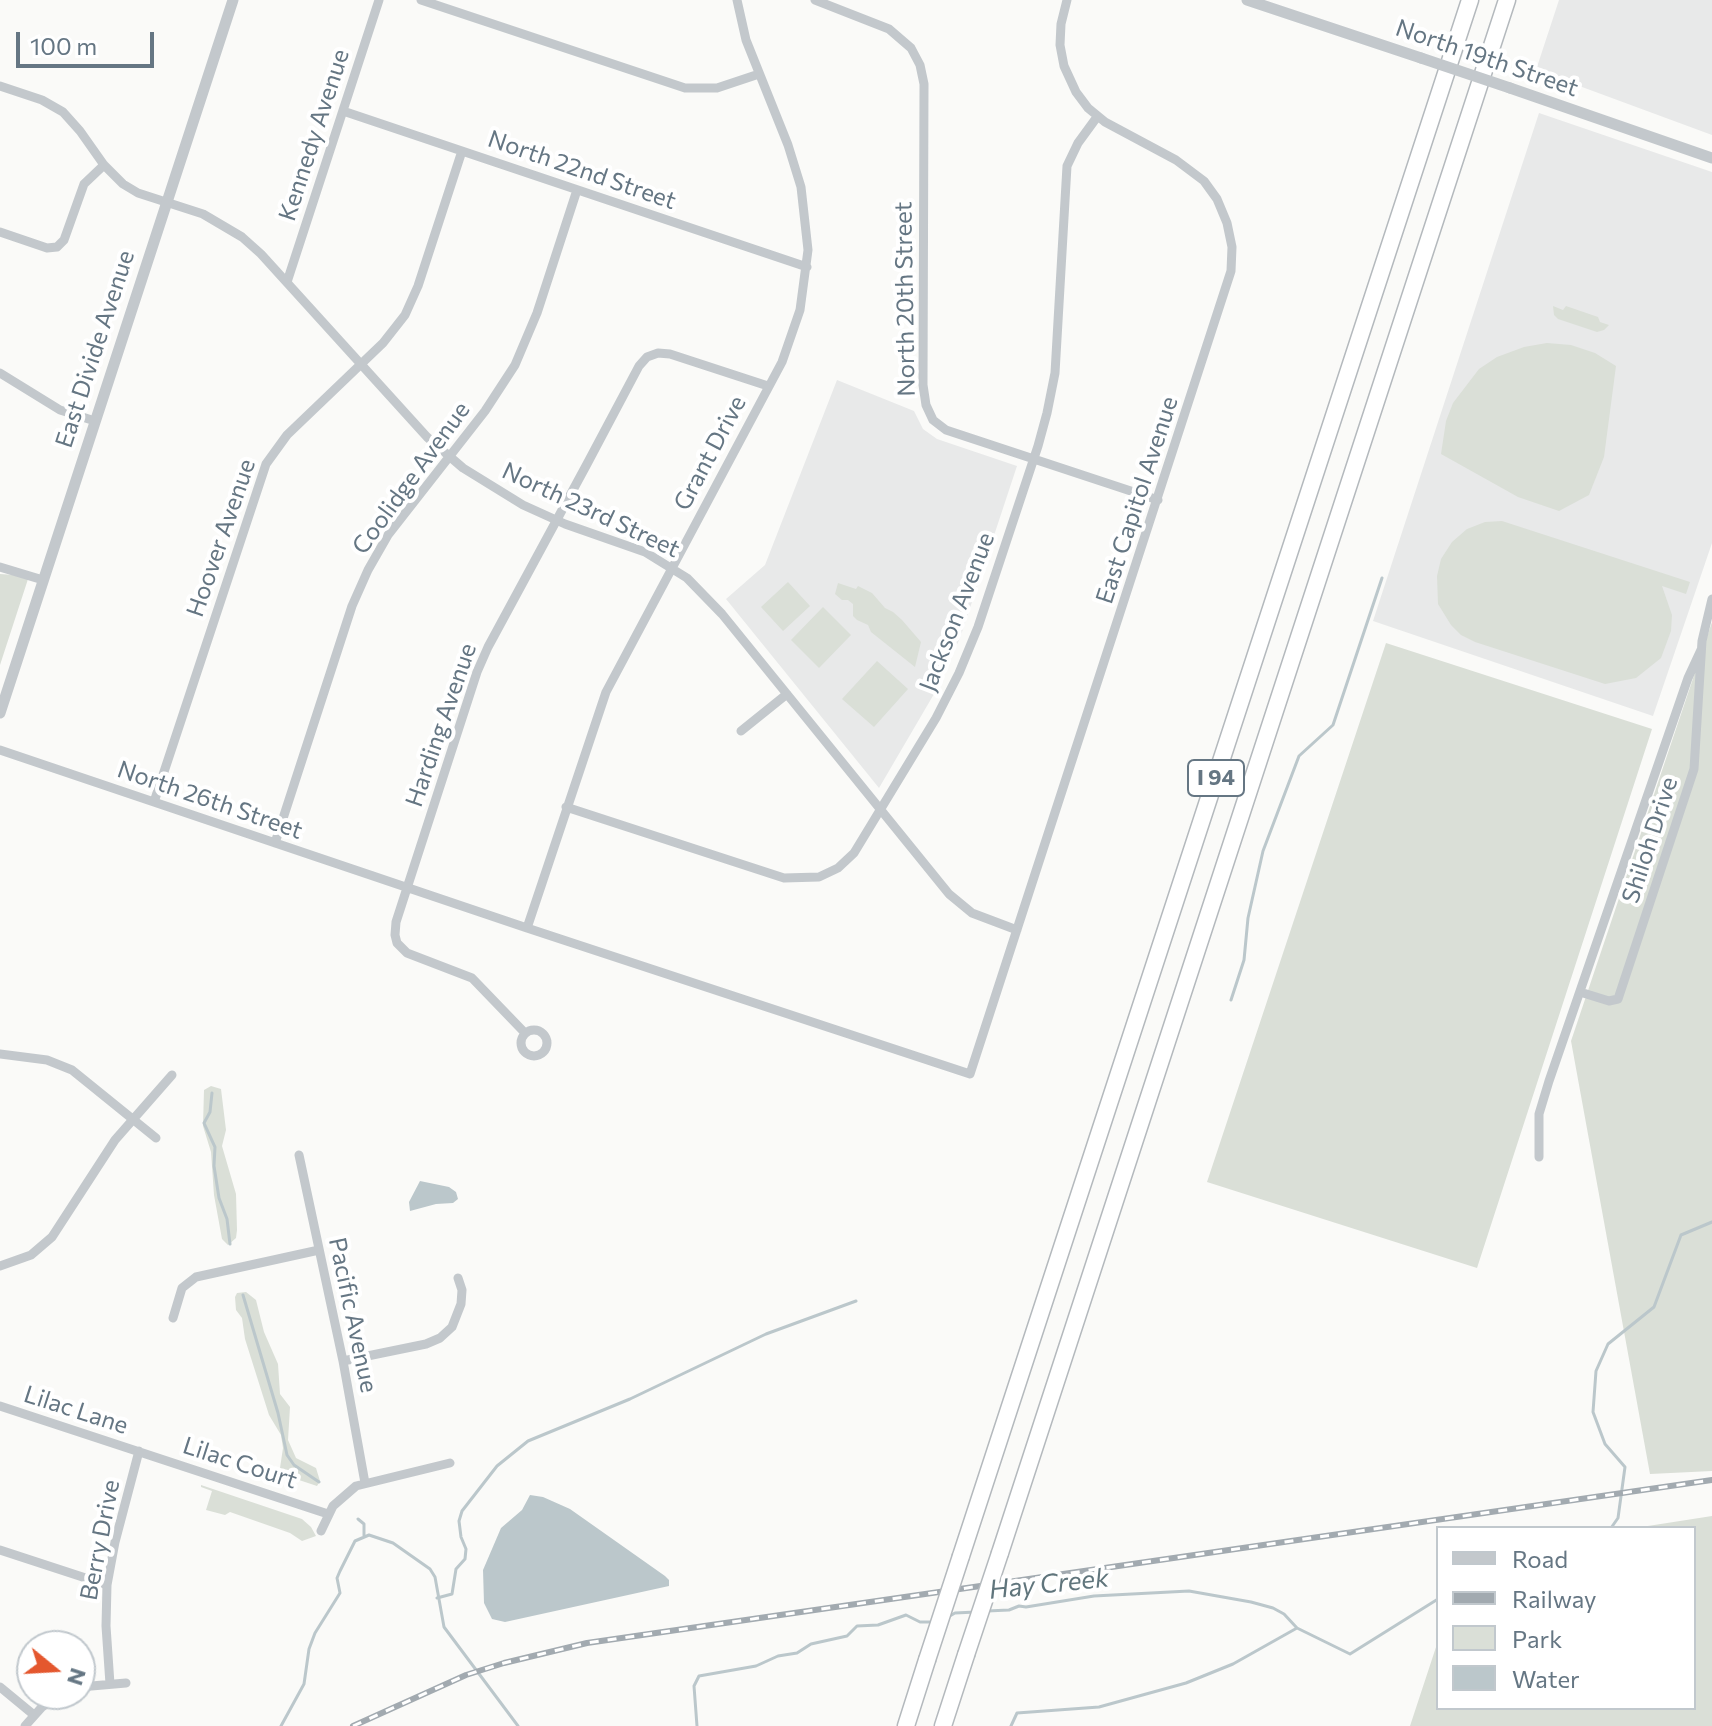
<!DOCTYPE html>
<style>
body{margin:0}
#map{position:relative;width:1712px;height:1726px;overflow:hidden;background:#fafaf8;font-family:Commissioner,sans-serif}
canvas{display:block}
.legend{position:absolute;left:1436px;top:1526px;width:260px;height:184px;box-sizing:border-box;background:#fff;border:2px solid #c1c8cd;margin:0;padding:10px 14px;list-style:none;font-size:24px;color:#657683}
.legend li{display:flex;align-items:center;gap:16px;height:40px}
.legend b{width:40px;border:2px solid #c1c8cd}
.north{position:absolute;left:16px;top:1630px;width:80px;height:80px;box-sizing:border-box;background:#fff;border:2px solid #c1c8cd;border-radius:50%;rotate:108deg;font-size:22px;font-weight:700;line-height:32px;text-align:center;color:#657683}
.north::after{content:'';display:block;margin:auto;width:28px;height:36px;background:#e4572e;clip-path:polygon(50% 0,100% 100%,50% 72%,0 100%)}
.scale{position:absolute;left:16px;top:32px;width:138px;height:36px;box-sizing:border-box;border:4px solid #657683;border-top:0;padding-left:10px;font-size:24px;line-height:28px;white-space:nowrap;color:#657683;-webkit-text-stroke:6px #fff;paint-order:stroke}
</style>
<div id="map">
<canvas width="1712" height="1726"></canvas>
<ul class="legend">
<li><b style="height:10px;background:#c3c8cc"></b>Road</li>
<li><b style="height:10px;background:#a2aab0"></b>Railway</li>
<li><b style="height:22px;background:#dadfd7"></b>Park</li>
<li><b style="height:22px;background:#bbc7cb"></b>Water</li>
</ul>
<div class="north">N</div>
<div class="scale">100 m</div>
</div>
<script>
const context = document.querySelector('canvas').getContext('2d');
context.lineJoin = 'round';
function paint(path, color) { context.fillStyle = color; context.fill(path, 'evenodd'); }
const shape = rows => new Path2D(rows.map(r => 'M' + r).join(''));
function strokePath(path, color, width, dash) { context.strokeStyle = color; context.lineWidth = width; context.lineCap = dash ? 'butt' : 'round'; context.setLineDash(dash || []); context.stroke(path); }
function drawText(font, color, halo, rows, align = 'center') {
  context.font = font + ' Commissioner,sans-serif'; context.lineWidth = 8; context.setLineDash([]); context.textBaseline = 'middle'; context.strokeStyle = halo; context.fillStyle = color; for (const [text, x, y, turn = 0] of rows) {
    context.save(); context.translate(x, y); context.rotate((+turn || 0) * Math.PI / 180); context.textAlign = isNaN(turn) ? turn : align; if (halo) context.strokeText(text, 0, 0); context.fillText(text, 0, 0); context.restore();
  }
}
paint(shape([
 [1559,0,1712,0,1712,135,1536,70],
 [1539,113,1712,172,1712,543,1653,716,1373,621],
 [837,380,914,411,923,429,937,439,1017,466,960,638,934,694,879,788,726,599,765,565]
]), '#e8e9e9');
paint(shape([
 [1553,306,1563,310,1566,306,1598,317,1600,322,1609,325,1604,330,1597,332,1558,319,1554,315],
 [1547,343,1571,345,1595,353,1616,366,1604,457,1589,495,1559,511,1518,497,1441,454,1446,421,1453,403,1479,369,1497,357,1524,347],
 [1502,521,1690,582,1686,594,1662,586,1672,615,1671,631,1661,658,1636,678,1605,684,1475,642,1461,635,1451,625,1438,604,1437,576,1441,559,1452,542,1467,529,1485,522],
 [0,574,29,576,0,665],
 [788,582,810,606,783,631,761,607],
 [838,583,856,589,858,586,872,593,885,608,893,612,902,620,921,642,915,667,871,632,868,625,857,620,853,616,853,604,848,600,842,600,835,594],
 [823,607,851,635,819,668,791,640],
 [1712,622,1712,1471,1650,1474,1571,1041],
 [1386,643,1652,729,1477,1268,1207,1182],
 [877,661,908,689,874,727,842,699],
 [211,1086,221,1089,226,1130,222,1146,236,1194,237,1230,236,1238,228,1245,222,1239,214,1195,211,1152,203,1126,204,1090],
 [246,1292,256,1300,264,1332,278,1364,280,1394,290,1407,288,1440,296,1458,316,1468,320,1481,317,1486,284,1475,280,1468,283,1448,281,1435,269,1415,245,1339,242,1318,236,1310,235,1297,237,1293],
 [201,1485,302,1519,311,1527,316,1536,302,1541,290,1533,230,1512,225,1515,206,1510,212,1491,201,1487],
 [1712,1516,1712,1726,1410,1726,1438,1641,1438,1708,1694,1708,1694,1528,1635,1528]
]), '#dadfd7');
paint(shape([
 [420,1181,449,1187,456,1192,458,1199,453,1203,436,1204,410,1211,409,1202],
 [530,1495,543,1497,570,1509,665,1576,669,1580,669,1586,505,1622,492,1619,484,1603,483,1570,501,1528,522,1510]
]), '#bbc7cb');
strokePath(shape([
 [1231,1000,1244,960,1248,918,1263,851,1299,756,1333,725,1382,578],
 [212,1093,210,1112,204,1123,215,1147,214,1166,219,1198,227,1219,230,1244],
 [243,1295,278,1413,287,1455,294,1465,319,1482],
 [358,1519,364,1524,364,1536],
 [1611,1528,1618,1518,1625,1467,1605,1444,1593,1412,1596,1371,1608,1344,1654,1307,1681,1235,1712,1222],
 [437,1598,452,1594,456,1569,465,1559,466,1549,461,1537,459,1521,462,1511,497,1466,528,1441,630,1399,766,1334,856,1301],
 [987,1611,1009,1610,1019,1606,1026,1607,1094,1596,1189,1591,1251,1602,1273,1608,1284,1614,1297,1628,1350,1654,1438,1599],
 [948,1617,955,1613,976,1612],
 [281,1726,304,1684,309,1649,315,1633,340,1593,337,1578,340,1571,355,1541,369,1535,393,1543,430,1569,435,1577,444,1627,518,1726],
 [697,1726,694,1686,699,1676,756,1666,778,1656,797,1653,811,1644,847,1636,857,1626,878,1625,906,1615,920,1622,933,1622],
 [1011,1726,1017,1713,1099,1707,1186,1683,1233,1664,1297,1628]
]), '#bbc7cb', 3);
const motorway = shape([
 [1000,1553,1507,0],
 [961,1556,1470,0],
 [906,1726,927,1660],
 [943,1726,966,1655]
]);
strokePath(motorway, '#b4b9bd', 19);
strokePath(shape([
 [421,0,685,88,717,88,759,74],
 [815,0,889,29,911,48,920,65,924,84,923,385,926,405,933,420,946,430,1158,500],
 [0,86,42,100,63,112,80,131,104,165,123,184,138,193,203,214,242,237,261,254,427,437,463,468,523,505,565,524,645,552,687,578,722,614,949,894,972,913,1017,930],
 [343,111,807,267],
 [0,232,47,248,57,247,64,240,84,184,104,165],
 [287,282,379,0],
 [0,373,60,410,95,421],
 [0,567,43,580],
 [741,731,787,694],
 [0,750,527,928,606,692,782,362,800,310,808,250,801,187,788,145,746,40,737,0],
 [154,802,266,464,287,435,383,343,405,315,418,286,462,151],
 [566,807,784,878,819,877,838,868,854,853,936,718,959,673,978,627,1038,446,1047,413,1055,373,1067,166,1078,143,1097,117],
 [275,843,352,606,368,570,388,535,485,411,515,365,537,313,577,190],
 [527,928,970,1074,1231,271,1232,247,1227,223,1217,199,1204,181,1176,160,1105,122,1088,108,1076,92,1064,66,1060,45,1061,24,1067,0],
 [1580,992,1609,1001,1618,999,1694,769,1702,641,1712,599],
 '521 1043a13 13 0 1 1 26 0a13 13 0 1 1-26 0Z',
 [525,1033,472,978,407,953,397,943,395,935,396,922,477,672,488,647,587,464,639,366,647,357,658,353,670,354,768,386],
 [0,1054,47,1060,72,1070,156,1138],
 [299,1155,343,1361,365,1483],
 [1539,1157,1539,1114,1549,1081,1688,678,1701,650],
 [0,1266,31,1255,52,1237,115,1140,172,1075],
 [173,1318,182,1288,196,1277,319,1250],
 [343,1361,426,1344,440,1338,452,1327,461,1304,462,1290,458,1278],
 [0,1406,328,1514],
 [321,1531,333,1506,356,1486,450,1463],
 [0,1550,107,1585],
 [110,1684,106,1626,107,1585,115,1542,139,1451],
 [0,1687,34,1715],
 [80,1687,126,1683],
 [25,1726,42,1707,61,1694]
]), '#c3c8cc', 9);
strokePath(shape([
 [1247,0,1421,58],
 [1510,88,1712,158],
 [0,713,233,0]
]), '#c3c8cc', 11);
strokePath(motorway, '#fff', 16);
const rail = shape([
 [353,1726,466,1675,504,1663,587,1643,1712,1480]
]);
strokePath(rail, '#a2aab0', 6);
strokePath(rail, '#fff', 3, [9]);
const motorwayBridge = shape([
 [966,1655,1000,1553],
 [927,1660,961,1556]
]);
strokePath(motorwayBridge, '#b4b9bd', 19, []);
strokePath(shape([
 [1421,58,1510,88]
]), '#c3c8cc', 11);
strokePath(motorwayBridge, '#fff', 16);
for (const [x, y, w] of [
 [1216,778,56]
]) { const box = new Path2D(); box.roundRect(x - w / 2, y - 18, w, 36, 6); context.fillStyle = '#fff'; context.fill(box); strokePath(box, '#657683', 2); }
drawText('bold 22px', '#657683', null, [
 ["I 94",1216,778]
]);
drawText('24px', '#657683', '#fff', [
 ["North 19th Street",1487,58,19],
 ["Kennedy Avenue",314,135,-72],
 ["North 22nd Street",582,170,19],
 ["North 20th Street",905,299,-91],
 ["East Divide Avenue",95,349,-72],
 ["Grant Drive",710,453,-62],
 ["Coolidge Avenue",411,478,-54],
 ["East Capitol Avenue",1137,500,-72],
 ["North 23rd Street",591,510,25],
 ["Hoover Avenue",221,538,-71],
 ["Jackson Avenue",957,612,-69],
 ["Harding Avenue",441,725,-71],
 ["North 26th Street",210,800,19],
 ["Shiloh Drive",1650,840,-72],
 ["Pacific Avenue",353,1315,78],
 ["Lilac Lane",76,1410,18],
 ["Lilac Court",240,1463,18],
 ["Berry Drive",100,1540,-79]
]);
drawText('italic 26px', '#60757c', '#fff', [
 ["Hay Creek",1049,1584,-6]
]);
</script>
